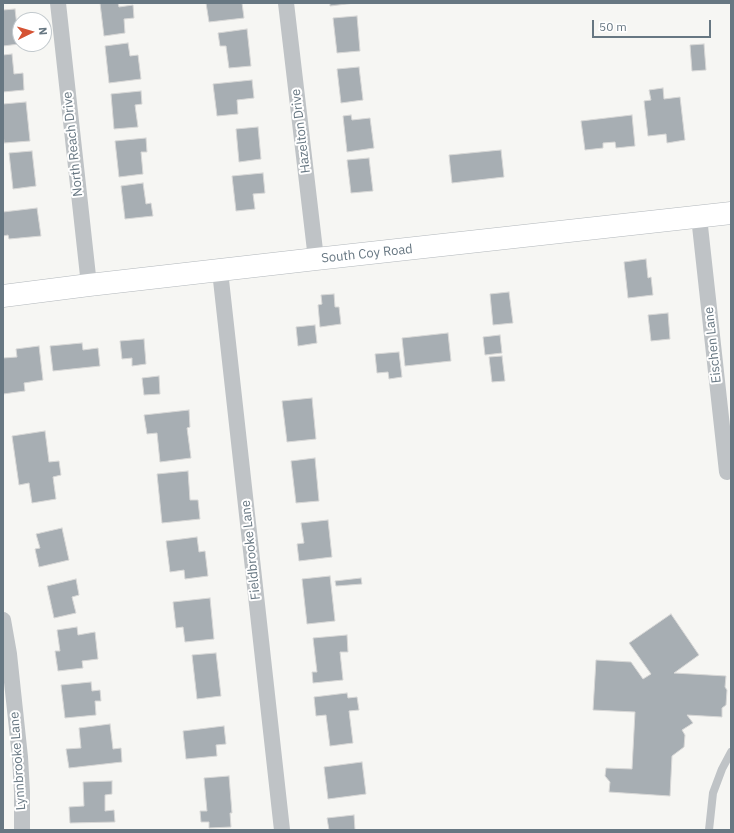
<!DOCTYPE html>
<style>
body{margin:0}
#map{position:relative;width:734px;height:833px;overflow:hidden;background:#f6f6f3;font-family:"IBM Plex Sans",sans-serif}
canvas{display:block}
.frame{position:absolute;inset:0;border:4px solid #677782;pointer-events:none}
.north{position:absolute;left:12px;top:12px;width:40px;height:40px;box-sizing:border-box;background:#fff;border:1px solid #c2c9cd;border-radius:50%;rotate:85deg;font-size:11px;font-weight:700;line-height:16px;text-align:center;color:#677782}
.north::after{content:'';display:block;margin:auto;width:14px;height:18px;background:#d55334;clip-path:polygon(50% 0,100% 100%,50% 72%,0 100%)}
.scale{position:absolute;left:592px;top:20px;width:119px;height:18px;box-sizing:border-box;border:2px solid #677782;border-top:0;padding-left:5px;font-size:12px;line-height:14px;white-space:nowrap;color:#677782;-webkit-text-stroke:3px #fff;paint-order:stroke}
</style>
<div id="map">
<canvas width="734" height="833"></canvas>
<div class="frame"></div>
<div class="north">N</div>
<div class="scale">50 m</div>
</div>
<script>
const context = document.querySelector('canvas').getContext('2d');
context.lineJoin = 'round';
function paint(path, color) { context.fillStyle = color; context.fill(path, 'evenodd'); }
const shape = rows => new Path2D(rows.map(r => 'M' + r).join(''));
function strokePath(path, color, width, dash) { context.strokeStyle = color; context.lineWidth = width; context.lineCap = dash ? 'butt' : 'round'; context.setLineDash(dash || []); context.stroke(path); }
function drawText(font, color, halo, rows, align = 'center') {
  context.font = font + ' "IBM Plex Sans",sans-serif'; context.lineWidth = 4; context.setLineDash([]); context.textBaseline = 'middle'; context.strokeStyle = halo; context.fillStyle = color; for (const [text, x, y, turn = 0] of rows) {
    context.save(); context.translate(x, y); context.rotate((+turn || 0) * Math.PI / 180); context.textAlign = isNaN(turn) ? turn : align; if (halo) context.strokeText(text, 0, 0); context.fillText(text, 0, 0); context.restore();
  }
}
const building = shape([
 [100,3,118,3,119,7,133,5,134,18,124,19,125,33,104,36,100,3],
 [206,3,242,3,244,18,209,22,206,3],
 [330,3,355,3,330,6,330,3],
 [15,9,19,44,3,46,3,10,15,9],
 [357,16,360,51,337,53,333,18,357,16],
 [247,29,251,66,229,68,226,46,220,46,218,33,247,29],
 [128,43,130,56,138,55,141,79,109,83,105,46,128,43],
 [704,44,706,70,692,71,690,45,704,44],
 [12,54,14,74,23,73,24,90,3,92,3,55,12,54],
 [359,67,363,100,341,103,337,69,359,67],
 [252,80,254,98,237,100,238,114,217,116,213,84,252,80],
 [663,88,664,99,680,97,685,140,667,143,666,134,648,136,644,101,651,100,649,90,663,88],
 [141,91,142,104,135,105,138,127,114,129,111,94,141,91],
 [26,102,30,141,4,143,3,134,3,104,26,102],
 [351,115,352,120,370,118,374,148,347,152,343,116,351,115],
 [632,115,635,146,616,148,615,142,603,143,603,148,585,150,581,121,632,115],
 [258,127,261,159,239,162,236,129,258,127],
 [146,138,147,152,141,152,143,174,119,177,115,141,146,138],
 [501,150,504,177,452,183,449,155,501,150],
 [32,151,36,186,13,189,9,153,32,151],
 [369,158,373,191,351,193,347,160,369,158],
 [263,173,265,193,253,194,255,209,236,211,232,176,263,173],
 [143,183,146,204,151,203,153,216,125,219,121,186,143,183],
 [37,208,41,236,9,239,8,235,3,236,3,212,37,208],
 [646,259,648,278,651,277,653,295,628,298,624,262,646,259],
 [509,292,513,323,493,325,490,294,509,292],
 [334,294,335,307,339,307,341,324,320,327,318,305,322,304,321,295,334,294],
 [668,313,670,339,651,341,648,315,668,313],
 [315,325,317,343,298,346,296,327,315,325],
 [448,333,451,361,405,366,402,338,448,333],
 [500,335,502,353,485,355,483,337,500,335],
 [144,339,146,364,132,366,132,358,122,359,120,341,144,339],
 [82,343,83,350,98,348,100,366,53,371,50,346,82,343],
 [39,346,43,380,24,383,25,391,3,394,3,358,17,357,16,349,39,346],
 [399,352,402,377,389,379,388,372,377,373,375,354,399,352],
 [502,356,505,381,492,382,489,357,502,356],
 [159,376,160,394,144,395,142,378,159,376],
 [312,398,316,439,287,442,282,401,312,398],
 [189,410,190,427,187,428,191,458,160,462,157,433,147,434,144,415,189,410],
 [45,431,49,462,59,461,61,475,53,477,56,499,32,503,29,483,19,485,12,436,45,431],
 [315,458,319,501,296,503,291,461,315,458],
 [188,471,190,500,198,500,200,519,162,523,157,474,188,471],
 [328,520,332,557,299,561,297,544,304,543,301,523,328,520],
 [62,528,69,560,39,567,35,549,40,548,36,534,62,528],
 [197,537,199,552,205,551,208,576,185,579,184,570,170,572,166,541,197,537],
 [330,576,335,621,307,624,302,579,330,576],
 [361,578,362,584,336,586,335,581,361,578],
 [76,579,79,595,72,597,76,613,54,618,47,586,76,579],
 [210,598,214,639,185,642,183,627,176,628,173,602,210,598],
 [671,614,699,655,674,673,726,676,725,687,727,690,726,705,722,708,722,717,687,715,693,723,682,730,685,735,684,747,672,756,670,796,609,792,610,782,605,776,606,768,632,769,635,712,593,710,596,660,631,662,643,679,651,674,629,643,671,614],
 [77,627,78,635,95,632,98,659,82,661,83,668,58,671,55,651,60,651,57,630,77,627],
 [347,635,348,652,340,652,343,680,313,683,312,672,317,672,313,638,347,635],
 [216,653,221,696,197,699,192,655,216,653],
 [91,682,92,691,100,690,101,701,95,701,96,715,65,718,61,685,91,682],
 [347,693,348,698,357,697,359,710,349,711,353,743,330,746,326,715,316,716,314,697,347,693],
 [110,724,113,749,121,748,122,762,69,768,66,749,81,748,79,728,110,724],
 [224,726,226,744,216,745,217,756,186,759,183,731,224,726],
 [362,762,366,794,328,799,324,767,362,762],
 [229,776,232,813,230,813,231,827,209,828,209,822,201,822,200,811,207,811,204,778,229,776],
 [112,781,112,794,105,795,105,811,114,810,115,822,70,823,69,807,84,806,83,782,112,781],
 [354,815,355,830,329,830,327,818,354,815]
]);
paint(building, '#a7aeb3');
strokePath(building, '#d7d7d6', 1);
const secondary = shape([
 [3,296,89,285,316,259,731,213]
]);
strokePath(secondary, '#b2b7bb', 23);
strokePath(shape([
 [709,830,713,793,722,769,731,752]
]), '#bfc3c6', 8);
strokePath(shape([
 [58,3,89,285],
 [286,3,316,259],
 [699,217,727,472],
 [220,271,282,830],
 [3,620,9,654,20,757,22,792,22,830]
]), '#bfc3c6', 16);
strokePath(secondary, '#fff', 22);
drawText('13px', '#677782', '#fff', [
 ["Hazelton Drive",301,131,-97],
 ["North Reach Drive",73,144,-96],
 ["South Coy Road",367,254,-6],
 ["Eischen Lane",713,345,-96],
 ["Fieldbrooke Lane",251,550,-96],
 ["Lynnbrooke Lane",18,761,-94]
]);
</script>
